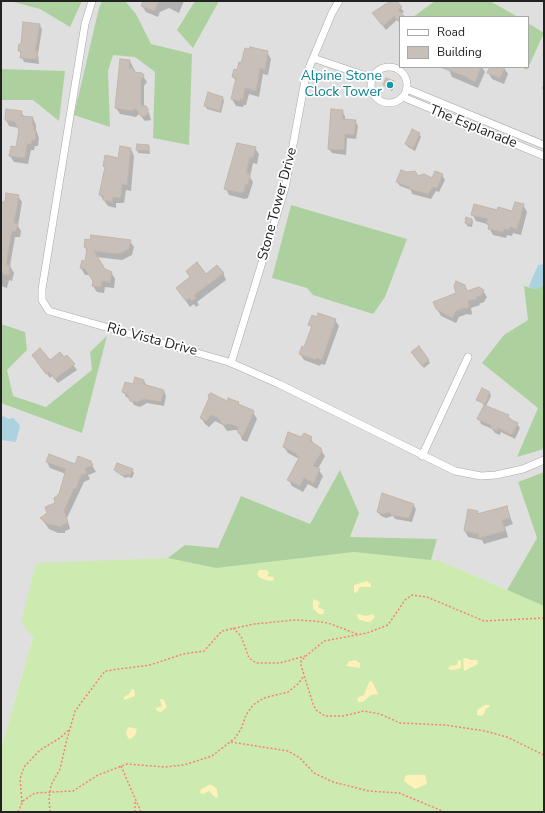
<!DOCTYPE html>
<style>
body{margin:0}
#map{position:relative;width:545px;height:813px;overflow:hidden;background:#f2efe9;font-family:"Nunito Sans",sans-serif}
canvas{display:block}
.frame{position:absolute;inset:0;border:2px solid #222;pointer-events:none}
.legend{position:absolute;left:399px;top:16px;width:130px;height:52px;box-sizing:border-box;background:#fff;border:1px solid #a7a7a7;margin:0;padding:5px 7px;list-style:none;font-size:12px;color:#222}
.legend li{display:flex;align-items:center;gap:8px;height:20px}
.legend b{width:20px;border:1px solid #a7a7a7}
</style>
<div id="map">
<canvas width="545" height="813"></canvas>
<div class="frame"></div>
<ul class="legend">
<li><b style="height:5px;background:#fff"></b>Road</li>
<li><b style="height:11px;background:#c7bfb8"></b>Building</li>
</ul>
</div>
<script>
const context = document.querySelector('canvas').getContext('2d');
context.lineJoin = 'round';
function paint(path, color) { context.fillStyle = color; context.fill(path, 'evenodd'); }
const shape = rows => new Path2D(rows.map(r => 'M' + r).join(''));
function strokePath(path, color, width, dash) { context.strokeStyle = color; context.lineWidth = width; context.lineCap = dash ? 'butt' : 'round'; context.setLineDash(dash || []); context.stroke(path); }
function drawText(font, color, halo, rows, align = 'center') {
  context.font = font + ' "Nunito Sans",sans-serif'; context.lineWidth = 3.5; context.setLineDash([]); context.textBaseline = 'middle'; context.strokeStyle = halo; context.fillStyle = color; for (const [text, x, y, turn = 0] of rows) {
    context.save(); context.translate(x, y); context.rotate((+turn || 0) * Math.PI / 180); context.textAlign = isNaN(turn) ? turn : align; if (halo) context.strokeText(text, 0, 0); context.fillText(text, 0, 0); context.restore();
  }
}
paint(shape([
 [1,1,544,1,544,472,518,482,537,538,507,590,438,560,354,552,33,637,1,748],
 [400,17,528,17,528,67,400,67]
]), '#e0dfdf');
paint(shape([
 [354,552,438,560,544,606,544,812,1,812,1,748,33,637,21,622,36,563,168,558,216,568]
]), '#cdebb0');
paint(shape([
 [10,1,82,1,70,27,40,9],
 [102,1,125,1,136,14,151,44,192,54,189,145,153,138,155,72,135,57,113,55,108,71,110,127,74,115,99,8],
 [195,1,219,1,193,48,177,30],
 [435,1,490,1,518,17,413,17],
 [528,23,544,33,527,70,521,67,528,67],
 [1,69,65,71,59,121,33,100,1,100],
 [291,205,407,239,385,297,373,314,313,295,307,288,272,278],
 [544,285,544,449,517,457,538,408,482,363,504,335,528,320,524,286,536,289],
 [1,324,25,332,27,350,7,370,13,396,46,407,92,370,90,352,107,336,82,433,1,403],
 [340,470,359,513,350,537,437,539,431,560,354,552,216,568,168,558,185,545,218,548,241,496,310,524],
 [544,472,544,606,507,590,537,538,518,482]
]), '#add19e');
paint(shape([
 [259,570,267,570,269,573,267,576,273,577,274,580,270,581,260,578,257,574],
 [367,581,371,584,371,587,360,587,357,592,354,593,354,585],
 [313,599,320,602,318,607,324,610,323,614,319,614,313,608],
 [358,614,366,616,373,614,375,617,370,622,367,622,358,619,357,615],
 [466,658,471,660,477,660,478,664,464,671,463,659],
 [355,660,360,663,360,668,347,666,348,662],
 [458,660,461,661,461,668,454,670,448,669,450,666,457,665],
 [372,681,378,694,371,695,363,702,358,702,357,698,364,695,369,682],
 [132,689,134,689,135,696,124,700,124,697,129,694],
 [161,699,163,699,167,707,161,712,157,711,156,708,162,706,160,700],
 [485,705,489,705,490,707,486,708,484,714,481,716,477,715,477,710],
 [128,727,137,729,135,735,131,739,128,738,126,733],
 [407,775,425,775,427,783,425,785,415,789,404,781,405,777],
 [209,785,212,785,217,789,218,797,216,798,209,791,203,794,200,793,201,789]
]), '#fff1ba');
paint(shape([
 [544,264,544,285,536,289,531,288,529,286,538,265],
 [1,415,9,419,13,418,18,423,20,426,16,442,1,440]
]), '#aad3df');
paint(shape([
 [143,1,184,1,179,13,169,8,160,12,158,17,146,12,142,6],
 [391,1,396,1,404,12,401,14,403,17,400,17,400,23,397,20,386,30,373,13],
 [39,24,42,29,38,54,39,64,24,62,19,50],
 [267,52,271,59,268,75,263,74,259,97,249,94,246,105,244,105,243,107,236,106,232,99,236,82,233,76,238,71],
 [130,61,136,73,143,76,147,82,144,86,144,106,149,113,151,120,145,121,139,114,136,117,120,114,116,108],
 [450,67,482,67,485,72,478,88,452,77,449,70],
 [491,67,504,68,508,74,504,84,492,79,488,72],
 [393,82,395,85,392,91,386,88,384,85],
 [544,83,544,91,542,88],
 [223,98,224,101,221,113,207,109,205,106],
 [342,111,345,116,345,120,355,121,358,126,356,139,347,138,346,155,332,153,329,149],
 [21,112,24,116,33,118,36,125,36,130,39,138,38,146,35,146,34,150,31,150,28,164,14,162,10,156,17,148,20,130,19,128,9,126,6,120],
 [419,134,421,137,415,151,408,147,406,144],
 [149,146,150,154,138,153,137,150],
 [255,148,259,154,257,164,253,163,250,177,253,182,248,198,245,199,229,195,226,189],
 [131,149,134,156,131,191,126,190,124,203,116,203,116,208,108,206,100,195,106,169,104,166,119,159],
 [412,171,418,178,433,179,442,175,445,180,439,192,436,191,431,199,412,194,411,190,400,186,397,182],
 [18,196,22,202,18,226,21,231,20,237,15,237,10,266,14,273,12,281,9,280,7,288,1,286,1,203,6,203],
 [523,205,527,212,521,235,513,233,512,236,507,235,506,238,493,235,487,224,476,221,472,214,498,211,513,212],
 [472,219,473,222,472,227,467,226,466,223],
 [130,241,134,247,132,255,122,260,96,257,104,269,111,272,115,279,114,288,105,287,104,293,97,292,93,286,94,282,89,275,85,275,81,268,86,262,87,252,85,247],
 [223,273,226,280,197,302,199,305,196,307,194,304,190,307,177,288,206,275],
 [464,285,468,292,483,291,487,297,484,302,479,304,480,305,471,308,472,313,471,315,467,314,459,317,456,323,441,316,437,309,457,293],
 [335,320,339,326,325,365,321,364,320,366,304,360,300,354,305,348,312,329,310,325],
 [419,348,430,363,424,368,414,355],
 [67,356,77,370,58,383,52,376,50,378,36,359,49,362],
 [144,381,147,386,164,391,166,396,164,406,147,403,140,407,134,405,130,398,126,397,124,392],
 [490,393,491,396,486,406,508,416,511,420,517,424,520,428,515,439,501,432,500,435,495,433,492,429,481,424,479,419,485,405,477,400],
 [227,402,238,403,240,406,251,409,257,419,247,442,242,440,239,431,235,430,227,431,223,425,215,421,209,427,205,424,201,418],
 [302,438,311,438,314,445,321,450,325,456,318,469,323,476,317,489,308,484,303,492,292,486,289,480,299,459,288,453,284,447],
 [47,462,75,465,90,462,96,472,88,475,90,479,84,482,67,518,70,529,65,531,65,533,58,533,49,529,41,518,48,514,56,503,66,474,50,468],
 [116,470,132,470,134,473,132,478,128,477,125,478],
 [413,504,416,509,412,522,395,519,393,516,386,518,381,516,378,512],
 [506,507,513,524,505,527,508,537,484,544,482,540,468,537,465,531,477,512,479,515]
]), '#0003');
const building = shape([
 [143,1,159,1,154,11,141,6,143,1],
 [390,1,397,1,402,7,398,10,404,16,400,17,398,21,394,16,383,26,372,13,390,1],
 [23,22,40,24,35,51,37,51,37,59,20,58,21,51,18,51,19,44,21,44,23,22],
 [250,47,268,51,265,70,260,68,256,91,245,88,243,99,240,99,240,101,231,99,236,78,232,77,234,69,237,70,239,62,241,63,245,48,250,49,250,47],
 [120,59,130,60,129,68,134,69,134,72,142,73,144,75,141,80,141,105,146,106,148,109,148,114,145,116,141,116,135,108,132,111,115,108,120,59],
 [440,67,481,67,475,82,467,78,467,77,440,67],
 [490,67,505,67,500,78,487,73,490,67],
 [386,78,394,81,391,88,383,85,386,78],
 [208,92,223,97,220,111,204,106,208,92],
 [6,109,22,111,21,116,33,117,32,125,34,126,34,130,36,131,35,140,32,140,31,144,27,144,25,158,9,156,11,146,16,147,19,130,15,122,5,120,6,109],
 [331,109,343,110,342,119,356,120,354,135,345,134,344,150,328,149,331,109],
 [412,129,420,133,413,148,405,144,412,129],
 [237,143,256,147,253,158,250,157,247,168,247,174,250,174,248,185,246,184,244,192,241,193,224,189,237,143],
 [137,144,149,145,149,151,136,150,137,144],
 [120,146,131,148,127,185,122,184,121,196,119,198,113,197,112,202,103,200,104,196,99,195,105,167,103,166,105,155,118,158,120,146],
 [401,170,407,172,415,171,418,176,424,174,432,178,435,171,443,174,437,188,433,187,428,194,409,189,409,187,396,182,401,170],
 [6,193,19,195,14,223,18,224,16,231,12,231,6,265,10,265,9,275,1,274,1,202,5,202,6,193],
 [515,202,524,204,517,229,510,227,509,230,504,229,503,232,488,229,489,224,486,224,488,219,471,215,474,204,497,210,498,207,512,211,515,202],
 [466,217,472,219,471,225,465,223,466,217],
 [91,235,131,240,129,249,118,254,94,251,105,269,112,272,110,282,102,281,101,287,92,286,93,281,85,269,80,268,82,260,85,261,87,248,84,247,85,239,90,240,91,235],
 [197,262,206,274,217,265,224,273,194,295,196,298,192,301,189,298,186,301,176,288,190,277,186,271,197,262],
 [456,281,465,285,467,291,479,287,484,290,481,296,476,297,477,299,468,301,469,306,467,309,463,308,456,311,452,318,436,309,433,302,456,293,454,286,456,281],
 [318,313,336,319,322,360,317,358,316,360,299,354,302,346,304,347,312,326,308,325,312,315,317,317,318,313],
 [419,346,429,360,422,366,411,352,419,346],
 [40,348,50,360,60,352,64,357,67,355,75,364,55,379,49,372,46,374,32,355,40,348],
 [135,377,144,380,143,384,164,390,161,402,144,399,137,402,130,401,127,394,122,392,125,382,133,384,135,377],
 [482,388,490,392,485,404,476,400,482,388],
 [211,393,227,401,228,398,239,402,238,404,253,410,254,412,243,436,238,433,238,427,231,424,223,425,218,418,211,415,206,421,200,418,209,398,208,395,211,393],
 [484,405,509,415,508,417,512,420,518,423,512,435,498,428,497,431,491,428,492,426,477,419,484,405],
 [288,432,301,437,304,433,312,437,310,441,321,448,322,451,313,466,320,469,314,483,304,478,300,486,287,480,299,458,295,453,283,447,288,432],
 [49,454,75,464,78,456,91,461,93,466,85,468,87,473,81,475,76,489,74,488,64,511,68,523,62,525,62,527,47,524,40,518,47,513,45,507,55,503,54,498,59,494,66,469,46,462,49,454],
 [117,463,133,469,130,476,126,474,123,476,114,470,117,463],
 [382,493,414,504,409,518,395,516,391,515,390,512,383,514,377,512,382,493],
 [507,506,510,518,502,520,505,531,479,538,478,534,464,531,468,509,478,511,477,514,507,506]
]);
paint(building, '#c7bfb8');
strokePath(building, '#c4b6ab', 1);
const minor = shape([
 [92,1,85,24,42,289,42,300,49,311,229,362,279,384,455,471,481,476,496,475,523,469,544,460],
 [313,58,372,78],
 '371 85a18 18 0 1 1 36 0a18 18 0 1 1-36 0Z',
 [407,89,544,145],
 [403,97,544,156],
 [231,363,285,188,306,75,332,13,339,1],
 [422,456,468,357]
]);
strokePath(minor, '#a9a9a9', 8);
strokePath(shape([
 [544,618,484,621,427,597,412,595,405,600,388,625,367,633,324,641,306,656,301,661,301,665,313,704,316,710,325,716,343,716,364,711,380,714,400,723,445,725,485,731,507,737,544,755],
 [233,628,241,636,249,658,256,663,280,663,305,656],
 [231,742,288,751,300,758,314,773,333,782,369,791,399,793,445,812],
 [121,766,141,812],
 [22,802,20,779,24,767,40,750,60,738,70,729],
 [18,812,23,801,35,793,73,791,98,775,127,764,165,767,184,765,212,756,235,738,241,729,246,715,253,705,264,698,288,692,298,684,304,676],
 [50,812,49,799,51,785,60,769,66,743,75,711,105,671,150,665,183,654,204,651,222,631,254,624,295,620,314,621,328,623,357,634],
 [135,812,135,801]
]), '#fa8072', 1.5, [2, 2]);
strokePath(minor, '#fff', 7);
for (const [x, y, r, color] of [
 [390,85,4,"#0f9aa8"]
]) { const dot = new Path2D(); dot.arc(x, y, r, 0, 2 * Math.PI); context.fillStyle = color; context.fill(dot); strokePath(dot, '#fff', 1.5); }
drawText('14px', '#0d838f', '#fff', [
 ["Alpine Stone",382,77],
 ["Clock Tower",382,93]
], 'right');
drawText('14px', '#222', '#fff', [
 ["The Esplanade",473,127,22],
 ["Stone Tower Drive",278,204,-75],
 ["Rio Vista Drive",152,340,15]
]);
</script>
